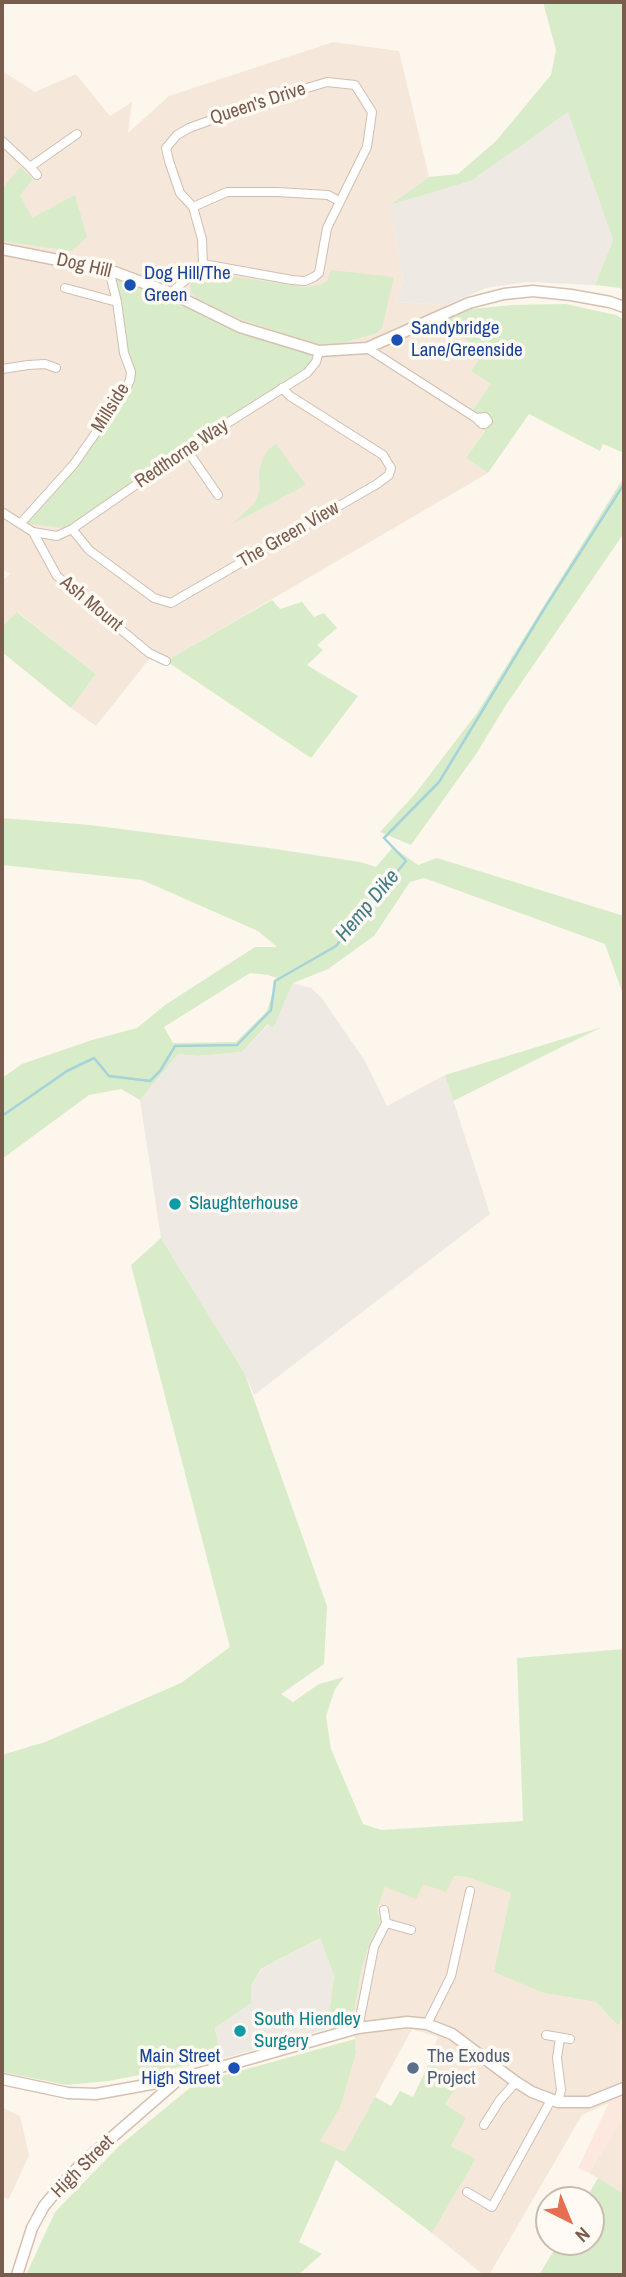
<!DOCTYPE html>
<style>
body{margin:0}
#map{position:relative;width:626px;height:2277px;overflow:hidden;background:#fdf6ec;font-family:"Archivo Narrow",sans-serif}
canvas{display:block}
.frame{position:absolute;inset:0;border:4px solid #7a5c4d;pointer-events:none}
.north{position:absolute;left:535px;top:2186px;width:70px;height:70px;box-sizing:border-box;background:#fffaf3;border:2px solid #cabbb1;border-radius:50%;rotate:137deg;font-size:19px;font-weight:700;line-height:28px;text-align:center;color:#7a5c4d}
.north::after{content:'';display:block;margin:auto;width:24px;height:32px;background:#e76f51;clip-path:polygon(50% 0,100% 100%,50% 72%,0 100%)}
</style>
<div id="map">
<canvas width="626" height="2277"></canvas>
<div class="frame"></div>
<div class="north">N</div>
</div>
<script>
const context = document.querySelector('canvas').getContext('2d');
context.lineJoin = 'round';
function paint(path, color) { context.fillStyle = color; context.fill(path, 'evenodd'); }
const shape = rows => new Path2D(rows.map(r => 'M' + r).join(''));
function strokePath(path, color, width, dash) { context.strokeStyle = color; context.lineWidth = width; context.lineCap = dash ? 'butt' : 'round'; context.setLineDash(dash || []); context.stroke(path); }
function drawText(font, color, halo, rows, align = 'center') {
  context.font = font + ' "Archivo Narrow",sans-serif'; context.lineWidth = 7; context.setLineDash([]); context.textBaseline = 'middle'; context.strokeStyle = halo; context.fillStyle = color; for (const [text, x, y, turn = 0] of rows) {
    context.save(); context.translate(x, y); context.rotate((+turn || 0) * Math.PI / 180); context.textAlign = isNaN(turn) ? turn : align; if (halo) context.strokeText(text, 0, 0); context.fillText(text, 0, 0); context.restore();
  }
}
paint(shape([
 [333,42,399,51,429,177,390,205,403,280,396,302,447,305,437,320,486,352,491,384,485,431,466,458,488,473,166,661,154,653,96,726,71,708,96,674,18,612,2,627,2,581,10,574,2,569,2,71,35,92,76,74,110,116,132,102,128,133,169,96],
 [453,1876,467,1877,511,1893,544,1993,596,2002,618,2026,624,2013,624,2096,582,2115,489,2275,484,2275,432,2233,476,2159,451,2146,445,2104,461,2080,429,2063,438,2037,412,2029,345,2153,319,2141,341,2106,356,2053,353,2021,360,1976,369,1945,381,1921,377,1910,385,1887,423,1884],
 [2,2107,20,2116,29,2155,9,2199,2,2197],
 [619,2123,624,2126,624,2194,589,2173]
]), '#f5e8da');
paint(shape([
 [621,2096,624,2096,624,2126,619,2124,589,2173,578,2168,610,2101]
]), '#fde8e0');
paint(shape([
 [568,111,613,240,595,285,527,282,486,288,447,305,396,302,403,280,390,205,471,181],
 [293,983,311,988,321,997,365,1061,387,1106,445,1075,490,1214,254,1395,245,1374,161,1238,140,1100,178,1054,197,1056,242,1052,269,1024,273,1027],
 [320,1938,334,1976,327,2029,221,2059,215,2028,251,2003,251,1986,262,1969]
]), '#efe9e4');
paint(shape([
 [543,2,624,2,624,291,620,288,595,285,613,240,568,112,471,181,390,205,429,177,458,174,496,141,551,75,556,50],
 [20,167,33,179,20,195,32,218,75,195,87,237,72,251,2,241,2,189],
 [109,270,240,327,319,351,311,368,72,529,21,523,47,496,130,380],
 [331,270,394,277,382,328,377,333,336,345,318,344,240,319,197,299,191,293,190,285,196,277,210,273,304,287,319,285,327,281],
 [566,304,616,315,624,320,624,453,603,444,600,451,529,414,488,473,466,458,485,431,467,418,491,384,471,371,485,352,437,320,460,310,512,305],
 [276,444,306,485,232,524,255,503,260,489,259,472,263,458,269,449],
 [624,477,624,533,506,705,476,754,411,845,380,832,415,794,477,713],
 [272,600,280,609,302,602,314,617,324,613,337,628,317,645,323,650,307,665,358,696,311,758,166,661],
 [17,612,96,674,71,708,2,652,2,627],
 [2,818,90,825,269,848,360,862,376,867,393,847,418,865,437,858,624,916,624,997,605,944,424,878,410,882,374,936,328,969,293,983,273,1028,268,1024,242,1052,197,1056,178,1054,140,1100,121,1089,89,1095,2,1159,2,1078,22,1064,92,1040,137,1028,165,1005,255,947,277,947,258,931,142,880,2,865],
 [250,973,268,975,277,978,267,1011,236,1042,173,1043,164,1027],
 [602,1027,453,1101,445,1075],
 [161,1238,245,1374,327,1606,324,1664,281,1694,293,1702,319,1684,344,1677,335,1689,326,1716,331,1749,363,1824,382,1830,523,1821,517,1658,624,1649,624,2013,618,2026,596,2002,544,1993,494,1972,511,1893,467,1877,454,1876,446,1892,423,1884,416,1899,385,1887,377,1910,381,1921,369,1945,360,1976,353,2021,327,2029,334,1976,320,1938,261,1969,251,1986,251,2003,215,2028,221,2059,109,2081,66,2085,2,2072,2,1755,45,1742,181,1683,230,1647,131,1265],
 [355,2039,356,2053,341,2106,320,2141,345,2152,375,2097,391,2106,400,2091,413,2097,429,2063,461,2080,445,2104,466,2118,451,2146,476,2159,432,2233,336,2160,299,2242,322,2254,298,2275,26,2275,55,2212,119,2146,196,2083],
 [598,2178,624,2194,624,2275,539,2275,559,2242,591,2242,591,2200,585,2200]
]), '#d8ecc9');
strokePath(shape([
 [2,1116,67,1071,94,1058,109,1076,150,1081,160,1071,175,1046,237,1045,271,1010,275,981,336,946,406,861,384,838,439,782,546,606,624,484]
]), '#a5d3da', 2.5);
const street = shape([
 [2,141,30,167,77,134],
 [30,167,37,175],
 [193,207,227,192,277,192,328,195,339,201],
 [65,288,117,302],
 [171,293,203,264,292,280,305,281,314,277,319,273,327,228,367,147,372,112,355,85,327,82,264,101,189,128,177,135,166,148,169,161,180,193,193,207,202,239,203,264],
 [367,348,476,418,482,424,485,424,488,421,485,417,476,418],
 [2,369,28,365,45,364,56,368],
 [187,450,218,495],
 [2,512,33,532,57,536,72,529,202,439,307,373,316,362,319,351],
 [21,523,74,464,125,391,130,380,131,372,124,353,117,302,109,270],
 [72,529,89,550,154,598,171,603,377,484,389,475,391,468,383,455,290,396,282,388],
 [33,532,57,576,149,653,166,661],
 [384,1910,386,1923,411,1930],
 [427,2024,451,1976,470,1891],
 [358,2028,374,1947,386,1923],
 [546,2035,570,2039],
 [558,2102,561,2090,557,2058,560,2038],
 [484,2125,500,2100,516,2082],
 [467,2192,492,2207,551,2100]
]);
const secondary = shape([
 [2,249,109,270,171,293,240,327,319,351,367,348,469,303,504,294,533,291,571,295,610,302,624,307],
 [2,2079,68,2093,96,2094,179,2079,358,2028,407,2022,427,2024,452,2034,516,2082,532,2092,558,2102,589,2102,624,2088],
 [17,2275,32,2228,44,2206,59,2188,79,2166,179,2079]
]);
strokePath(street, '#d1beb0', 10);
strokePath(secondary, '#d6c0b0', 13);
strokePath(street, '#fff', 8);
strokePath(secondary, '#fff', 10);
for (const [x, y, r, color] of [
 [130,285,7,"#1a4fb4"],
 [397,340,7,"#1a4fb4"],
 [175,1204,7,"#0f9aa8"],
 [240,2031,7,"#0f9aa8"],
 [234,2068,7,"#1a4fb4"],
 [413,2068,7,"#5c6f8a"]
]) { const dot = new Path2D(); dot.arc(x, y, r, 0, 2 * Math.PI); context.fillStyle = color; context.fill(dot); strokePath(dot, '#fffaf3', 2.5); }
drawText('19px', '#7a5c4d', '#fffaf3', [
 ["Queen's Drive",258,104,-18],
 ["Dog Hill",84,266,13],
 ["Millside",111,408,-58],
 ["Redthorne Way",182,454,-34],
 ["The Green View",289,535,-30],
 ["Ash Mount",91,604,40],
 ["High Street",83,2167,-45]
]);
drawText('19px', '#164399', '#fffaf3', [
 ["Dog Hill/The",144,274],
 ["Green",144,296],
 ["Sandybridge",411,329],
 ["Lane/Greenside",411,351],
 ["Main Street",220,2057,"right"],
 ["High Street",220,2079,"right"]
], 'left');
drawText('19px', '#0d838f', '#fffaf3', [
 ["Slaughterhouse",189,1204],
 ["South Hiendley",254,2020],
 ["Surgery",254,2042]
], 'left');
drawText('19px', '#4e5e75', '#fffaf3', [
 ["The Exodus",427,2057],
 ["Project",427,2079]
], 'left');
drawText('italic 21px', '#437c86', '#fffaf3', [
 ["Hemp Dike",368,906,-50]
]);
</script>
